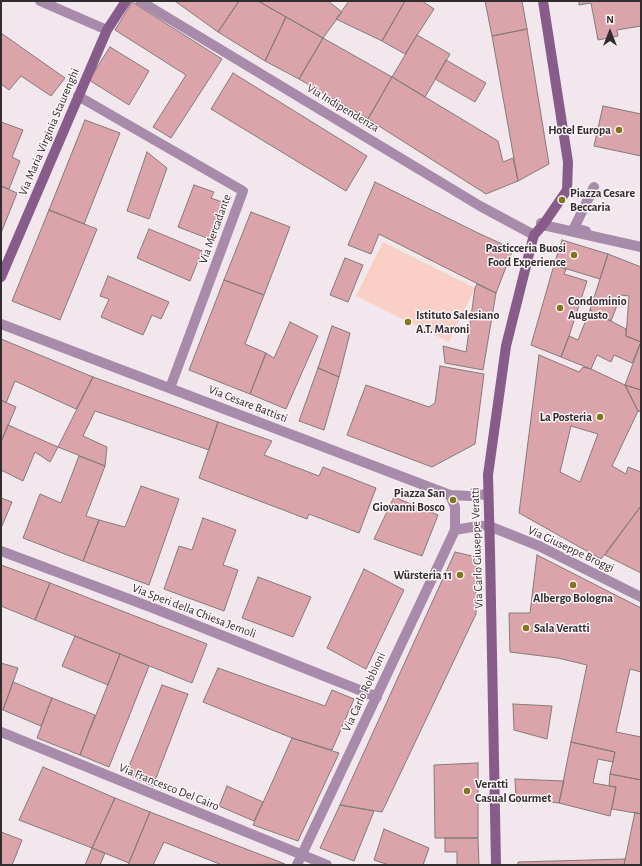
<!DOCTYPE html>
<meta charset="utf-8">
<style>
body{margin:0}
#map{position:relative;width:642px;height:866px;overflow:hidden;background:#f2e7ec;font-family:"Alegreya Sans",sans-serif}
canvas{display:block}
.frame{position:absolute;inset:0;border:2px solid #312d2f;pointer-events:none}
.north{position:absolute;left:590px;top:12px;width:40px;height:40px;-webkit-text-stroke:3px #fef5f9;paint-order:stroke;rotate:0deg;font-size:11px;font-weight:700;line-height:16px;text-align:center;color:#312d2f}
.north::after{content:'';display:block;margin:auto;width:14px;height:18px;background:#312d2f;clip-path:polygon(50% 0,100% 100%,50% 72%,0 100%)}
</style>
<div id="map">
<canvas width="642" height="866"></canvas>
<div class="frame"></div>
<div class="north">N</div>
</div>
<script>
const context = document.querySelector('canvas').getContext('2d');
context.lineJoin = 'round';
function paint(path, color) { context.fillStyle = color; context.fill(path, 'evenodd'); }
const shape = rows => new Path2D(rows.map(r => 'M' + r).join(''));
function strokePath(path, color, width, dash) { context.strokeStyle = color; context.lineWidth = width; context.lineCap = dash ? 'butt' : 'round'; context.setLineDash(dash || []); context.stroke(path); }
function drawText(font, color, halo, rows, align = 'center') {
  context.font = font + ' "Alegreya Sans",sans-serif'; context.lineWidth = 3; context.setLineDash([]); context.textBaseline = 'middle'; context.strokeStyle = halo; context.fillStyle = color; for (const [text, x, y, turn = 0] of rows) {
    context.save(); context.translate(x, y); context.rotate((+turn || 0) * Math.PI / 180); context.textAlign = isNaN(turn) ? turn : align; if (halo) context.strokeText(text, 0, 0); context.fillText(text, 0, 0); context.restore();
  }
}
paint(shape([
 [383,242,475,288,449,342,356,296]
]), '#f9cfc6');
const building = shape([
 [175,1,239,1,218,32,175,1],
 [239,1,258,1,286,17,265,61,218,32,239,1],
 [258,1,328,1,342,12,323,38,258,1],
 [349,1,405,1,382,41,336,19,349,1],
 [405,1,422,1,434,9,405,54,382,41,405,1],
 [485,1,522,1,527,29,492,36,485,1],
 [579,1,641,1,641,26,617,30,618,36,598,40,591,3,579,5,579,1],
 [132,2,222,59,171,138,153,127,186,75,115,30,132,2],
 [286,17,323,38,299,79,265,61,286,17],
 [527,29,549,164,518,181,492,36,527,29],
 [1,33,65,78,51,96,21,76,9,90,1,84,1,33],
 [417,35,450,54,425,97,392,77,417,35],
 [323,38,392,77,368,119,299,79,323,38],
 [110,47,149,71,129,105,89,80,110,47],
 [446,60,486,83,475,102,435,79,446,60],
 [233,73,367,156,346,191,211,109,233,73],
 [392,77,498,141,503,162,513,158,518,181,486,194,368,119,392,77],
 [603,106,641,114,641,156,594,146,603,106],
 [85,120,120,133,84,224,49,210,85,120],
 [1,122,23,130,12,157,20,161,9,189,1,186,1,122],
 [147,152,167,168,149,219,127,211,147,152],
 [375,182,478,233,513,249,496,293,379,234,371,254,348,245,375,182],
 [194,185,214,192,211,198,225,203,212,240,178,227,194,185],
 [1,186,17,193,1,233,1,186],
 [49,210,97,229,60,320,12,301,49,210],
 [251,212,290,227,264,295,224,280,251,212],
 [149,229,202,251,190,281,137,258,149,229],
 [562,240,608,254,600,279,554,265,562,240],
 [608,254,641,267,641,342,626,336,629,296,621,295,611,321,590,310,608,254],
 [345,258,363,265,348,302,330,295,345,258],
 [554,265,566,269,564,274,587,281,569,336,561,357,531,345,554,265],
 [108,276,169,302,161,319,152,315,143,335,101,317,109,299,100,296,108,276],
 [224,280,264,295,245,344,266,353,250,394,189,370,224,280],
 [477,284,496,293,483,370,445,363,443,346,466,352,475,288,477,284],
 [590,310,626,329,626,336,641,342,632,363,614,355,611,362,597,355,591,369,561,357,569,336,578,340,590,310],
 [290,322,318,336,286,409,250,394,266,353,274,358,290,322],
 [332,326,350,333,339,377,318,368,332,326],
 [1,339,93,377,76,409,15,381,6,403,1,400,1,339],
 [641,342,641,390,625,385,641,342],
 [539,355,579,372,583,367,591,369,625,385,638,411,612,466,626,474,628,467,641,472,641,506,601,559,519,513,539,355],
 [571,426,598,434,580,482,560,472,571,426],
 [440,366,484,374,475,444,432,467,347,435,366,385,429,407,435,403,440,366],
 [318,368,339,377,324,430,299,421,318,368],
 [93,377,218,422,209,450,95,411,83,436,107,447,105,466,58,447,93,377],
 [625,385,641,390,641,412,638,411,625,385],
 [1,400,16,407,1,442,1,400],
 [218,422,272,441,264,455,319,476,323,467,376,488,359,533,309,514,307,519,199,478,218,422],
 [8,425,58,447,50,462,35,452,23,481,1,470,1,442,8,425],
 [79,456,105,466,86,516,99,520,83,561,23,538,40,494,61,503,79,456],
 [141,486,179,499,149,585,83,561,99,520,125,527,141,486],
 [394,497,438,515,422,556,374,539,394,497],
 [1,498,12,502,2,526,1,526,1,498],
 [641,506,641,573,605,555,641,506],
 [203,518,236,530,223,565,238,570,224,611,164,589,179,546,192,550,203,518],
 [455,552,476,557,476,614,382,812,340,805,455,552],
 [537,555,641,608,641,672,630,669,616,732,641,737,641,780,610,774,615,752,571,742,587,665,558,658,510,652,509,613,530,613,537,555],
 [1,565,50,583,35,620,1,606,1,565],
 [364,569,404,590,366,669,327,648,364,569],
 [258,577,311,597,293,637,242,618,258,577],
 [50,583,207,644,192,683,35,620,50,583],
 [75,636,120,654,108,685,62,666,75,636],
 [120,654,149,666,109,767,80,755,120,654],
 [1,663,18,668,3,710,1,709,1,663],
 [218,668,325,706,332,690,354,699,332,750,292,738,203,702,218,668],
 [13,682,52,698,41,726,3,710,13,682],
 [162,685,188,694,153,786,126,774,162,685],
 [52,698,95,715,80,755,37,738,52,698],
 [513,704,552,706,547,739,514,730,513,704],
 [292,738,339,753,298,841,253,825,292,738],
 [571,742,615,752,613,762,598,759,593,783,616,787,610,816,559,803,571,742],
 [478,763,478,838,435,838,434,765,478,763],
 [43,767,115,798,92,848,19,820,43,767],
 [610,774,641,780,641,814,612,809,616,787,609,786,610,774],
 [515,779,564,781,559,803,516,798,515,779],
 [227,786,263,802,254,821,219,806,227,786],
 [115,798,150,812,129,863,92,848,115,798],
 [340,805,374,811,354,861,320,848,340,805],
 [150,812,285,864,222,865,164,842,153,865,128,865,150,812],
 [635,812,641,814,641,865,624,865,635,812],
 [384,829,429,848,423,865,389,865,374,860,384,829],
 [1,832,22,840,12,865,1,865,1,832],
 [445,838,478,838,479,865,457,865,457,852,445,852,445,838],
 [92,848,105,853,100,865,85,865,92,848],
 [625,859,624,865,518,865,518,862,625,859]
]);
paint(building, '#dba4ab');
strokePath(building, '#85797b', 1);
strokePath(shape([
 [586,231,574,228,594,187],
 [489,526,539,546,641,597],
 [1,732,327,865]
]), '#a88baa', 10);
strokePath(shape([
 [140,1,480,206,534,235],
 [78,96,243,191,170,388],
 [541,223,543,225,641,247],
 [1,324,450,495,470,496,488,494],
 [455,530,478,526,489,526],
 [1,551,153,608,377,697],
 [297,865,455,530,455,507,450,495]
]), '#a88baa', 10);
strokePath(shape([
 [40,1,107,30]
]), '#a88baa', 10);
strokePath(shape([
 [1,277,107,30,126,1],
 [496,865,490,551,488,475,506,346,532,242,534,235,543,225,567,190,568,162,543,1]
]), '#875c8a', 10);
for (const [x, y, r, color] of [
 [619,130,4,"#837519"],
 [562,200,4,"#837519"],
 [574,255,4,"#837519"],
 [560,308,4,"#837519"],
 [408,322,4,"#837519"],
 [600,417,4,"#837519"],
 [453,500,4,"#837519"],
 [460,575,4,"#837519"],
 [573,585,4,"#837519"],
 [526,628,4,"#837519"],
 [467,791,4,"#837519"]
]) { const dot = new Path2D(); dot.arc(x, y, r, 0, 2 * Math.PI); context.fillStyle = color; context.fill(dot); strokePath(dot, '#fef5f9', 1.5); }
drawText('12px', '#312d2f', '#fef5f9', [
 ["Via Indipendenza",343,108,31],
 ["Via Maria Virginia Staurenghi",49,132,-67],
 ["Via Mercadante",215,229,-70],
 ["Via Cesare Battisti",248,404,21],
 ["Via Carlo Giuseppe Veratti",477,548,-92],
 ["Via Giuseppe Broggi",571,549,25],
 ["Via Speri della Chiesa Jemoli",194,611,21],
 ["Via Carlo Robbioni",364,692,-65],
 ["Via Francesco Del Cairo",169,787,22]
]);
drawText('bold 12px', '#312d2f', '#fef5f9', [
 ["Hotel Europa",611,130],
 ["Piazza Cesare",570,193,"left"],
 ["Beccaria",570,207,"left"],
 ["Pasticceria Buosi",566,248],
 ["Food Experience",566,262],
 ["Condominio",568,301,"left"],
 ["Augusto",568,315,"left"],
 ["Istituto Salesiano",416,315,"left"],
 ["A.T. Maroni",416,329,"left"],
 ["La Posteria",592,417],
 ["Piazza San",445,493],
 ["Giovanni Bosco",445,507],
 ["Würsteria 11",452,575],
 ["Albergo Bologna",573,598,"center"],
 ["Sala Veratti",534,628,"left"],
 ["Veratti",475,784,"left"],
 ["Casual Gourmet",475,798,"left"]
], 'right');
</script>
